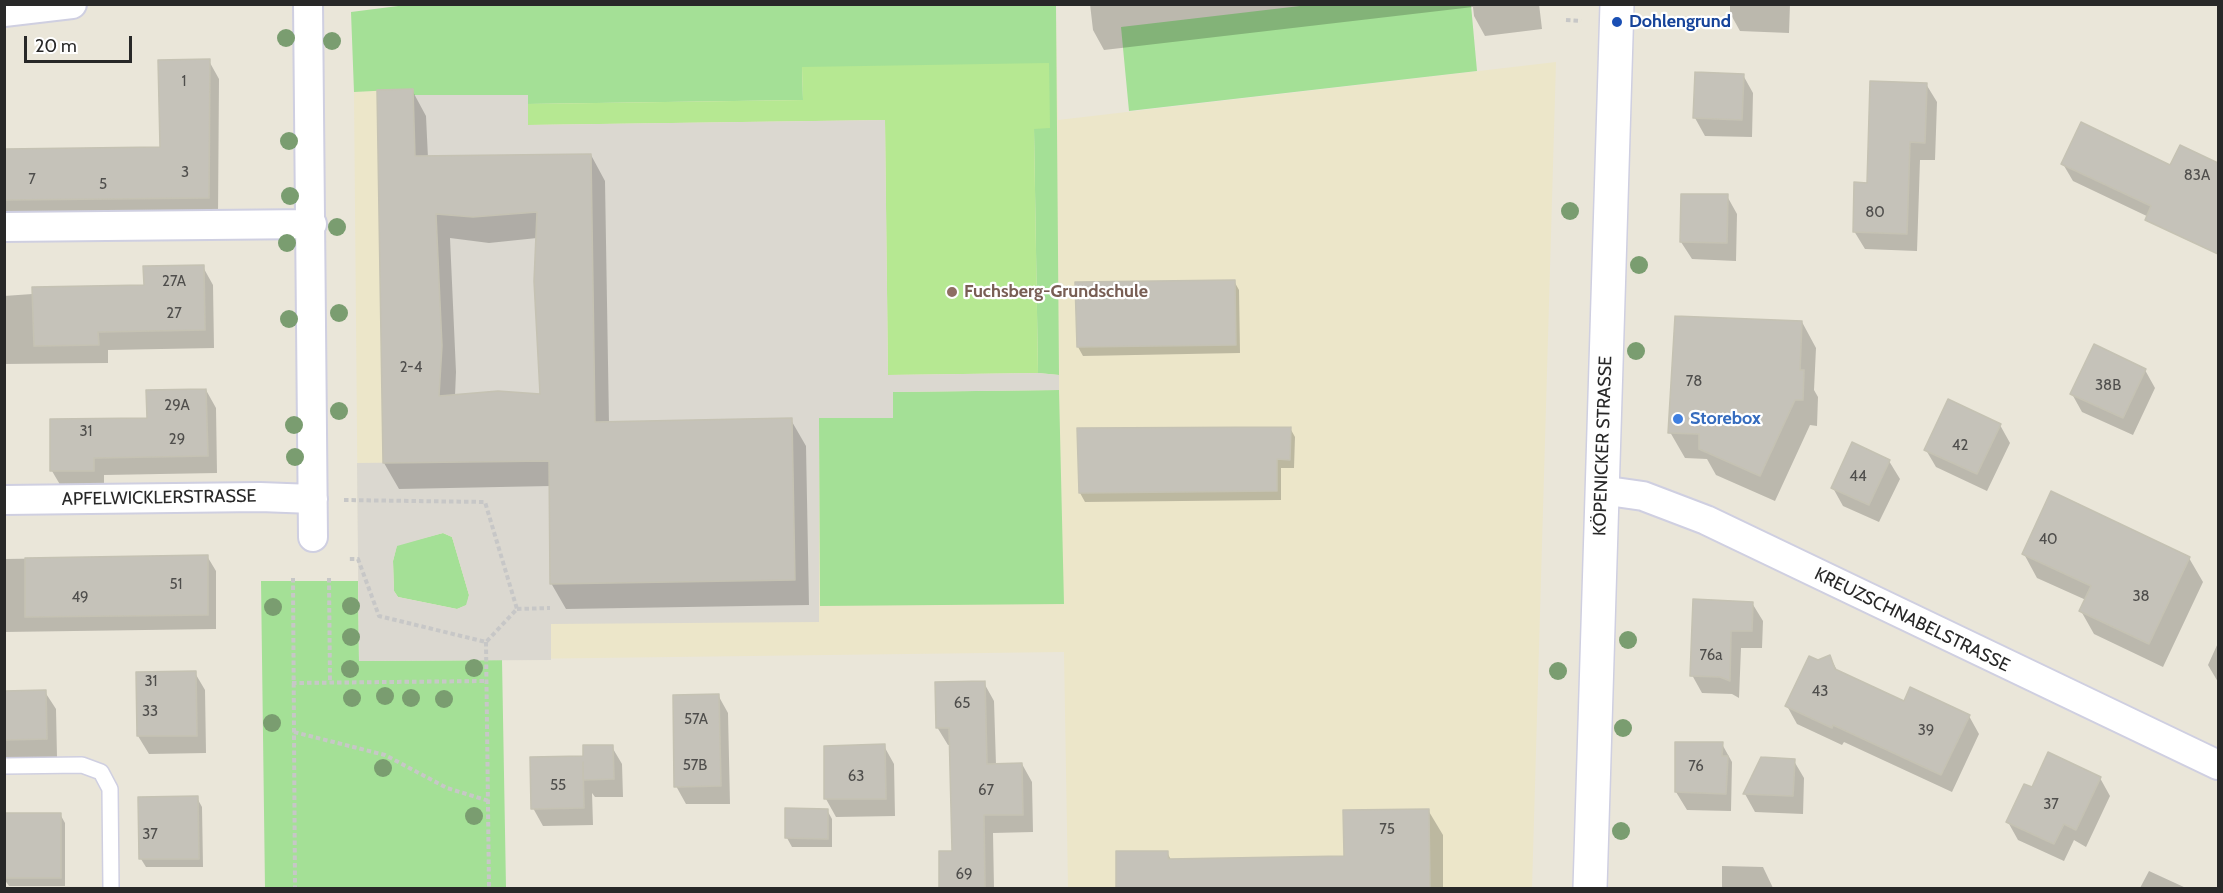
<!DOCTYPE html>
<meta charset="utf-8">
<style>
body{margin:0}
#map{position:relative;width:2223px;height:893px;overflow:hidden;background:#eae6d9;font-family:Cabin,sans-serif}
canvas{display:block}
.frame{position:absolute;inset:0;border:6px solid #282828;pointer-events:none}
.scale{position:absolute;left:24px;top:36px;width:108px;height:27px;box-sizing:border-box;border:3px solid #282828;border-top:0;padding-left:8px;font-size:18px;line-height:21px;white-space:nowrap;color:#282828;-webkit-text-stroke:4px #fff;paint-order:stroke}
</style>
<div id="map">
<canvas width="2223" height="893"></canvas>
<div class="frame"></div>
<div class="scale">20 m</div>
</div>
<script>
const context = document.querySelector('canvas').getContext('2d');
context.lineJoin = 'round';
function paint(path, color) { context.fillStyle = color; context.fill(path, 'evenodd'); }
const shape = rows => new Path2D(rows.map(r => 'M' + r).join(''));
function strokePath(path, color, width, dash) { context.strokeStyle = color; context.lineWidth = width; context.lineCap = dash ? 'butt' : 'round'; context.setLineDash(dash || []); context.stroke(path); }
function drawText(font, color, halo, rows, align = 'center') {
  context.font = font + ' Cabin,sans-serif'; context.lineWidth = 4.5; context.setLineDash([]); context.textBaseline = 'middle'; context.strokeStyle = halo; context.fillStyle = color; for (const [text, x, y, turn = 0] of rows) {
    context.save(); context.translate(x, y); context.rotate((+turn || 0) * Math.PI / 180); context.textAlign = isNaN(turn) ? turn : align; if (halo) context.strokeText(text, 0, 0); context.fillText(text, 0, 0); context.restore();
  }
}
paint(shape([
 [1056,17,1058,120,1556,62,1532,888,1068,888,1064,652,359,661,354,92]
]), '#ece6c9');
paint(shape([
 [414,4,1056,5,1059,375,1038,373,1034,128,1050,128,802,67,803,100,527,104,527,95,413,95,412,89,354,92,351,12],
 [1317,4,1471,5,1477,71,1129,111,1121,27],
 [1059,390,1064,604,820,606,819,418,893,418,893,392],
 [443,533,452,537,469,595,467,605,457,609,398,597,394,591,393,561,397,545],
 [261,581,358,581,359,661,502,660,506,888,265,888]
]), '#a4e096');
paint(shape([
 [1049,63,1050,128,1034,129,1038,373,888,375,885,120,528,125,527,104,803,100,802,67]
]), '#b6e892');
paint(shape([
 [413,95,528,95,528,125,885,120,888,375,1038,373,1059,375,1059,390,893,392,893,418,819,418,819,622,551,624,551,660,359,661,357,463,549,461,550,584,795,580,792,419,595,422,591,154,378,157],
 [443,533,452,537,469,595,466,605,457,609,398,597,394,591,393,561,397,546],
 [537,212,534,281,540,394,498,391,439,396,442,346,436,214,473,217]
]), '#dbd8d0');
paint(shape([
 [1090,4,1539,4,1542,29,1485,36,1474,16,1473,7,1104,50,1093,30],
 [1730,4,1790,4,1789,33,1740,31,1730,13],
 [209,61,219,79,218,215,4,218,4,152,162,148],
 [1743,75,1753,93,1752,137,1705,136,1695,118],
 [1926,84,1937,102,1935,160,1920,160,1917,251,1865,249,1854,231,1868,184],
 [412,90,426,116,428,158,591,155,605,181,609,423,791,420,806,446,809,605,566,609,551,583,551,486,399,489,384,463,378,91],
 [450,238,489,243,537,238,541,396,455,396,456,372],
 [2180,147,2218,164,2218,243,2156,214,2153,219,2073,181,2063,164,2171,167],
 [1727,196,1737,214,1736,261,1692,259,1681,242],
 [203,267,213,285,214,348,108,350,108,363,4,364,4,296,145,286],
 [1234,281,1239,290,1240,353,1083,356,1078,347],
 [1802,322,1816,348,1814,390,1818,397,1817,426,1810,425,1775,501,1716,475,1707,459,1685,458,1670,432],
 [2145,370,2155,388,2133,435,2082,412,2072,394],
 [206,390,216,408,217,473,104,475,104,488,62,488,52,471],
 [2000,425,2010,443,1987,491,1936,467,1926,450],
 [1290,428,1295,437,1294,468,1281,468,1281,500,1085,502,1080,493],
 [1889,461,1900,479,1879,522,1843,506,1833,488],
 [2024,554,2189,558,2203,582,2163,667,2094,634,2081,611,2086,600,2037,578],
 [207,556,216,571,216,629,4,632,4,559],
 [1752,603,1763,621,1762,648,1741,648,1739,698,1732,694,1702,693,1692,675],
 [2218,643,2218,682,2208,665],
 [1830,657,1838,672,1905,703,1969,716,1979,734,1952,792,1844,742,1842,745,1797,724,1787,706,1818,662],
 [195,673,205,690,206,753,149,754,138,736],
 [984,683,994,701,996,765,1022,764,1032,782,1033,832,993,833,994,888,941,888,940,853,954,853,951,745,948,745,937,727],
 [4,692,45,692,56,709,57,757,4,758],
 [718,695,728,713,730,804,686,804,676,786],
 [1722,744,1732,762,1731,811,1687,810,1676,792],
 [884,746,894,764,895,816,836,817,826,799],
 [612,747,622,764,623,797,595,797,592,793,593,825,543,826,533,808,584,758],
 [1762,759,1794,761,1804,778,1803,814,1755,812,1745,794],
 [2100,778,2110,796,2086,847,2074,840,2064,861,2018,840,2008,822,2033,789],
 [197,798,202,807,203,867,146,867,141,859],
 [827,810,832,819,832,847,792,847,787,838],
 [1428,810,1443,835,1443,888,1118,888,1118,853,1167,852,1171,860,1346,858],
 [60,814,65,823,65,886,9,886,4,879,4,815],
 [1722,866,1763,867,1773,888,1722,888],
 [2149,871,2186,888,2140,888]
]), '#0003');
const building = shape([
 [210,59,209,198,4,200,4,149,160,147,158,60,210,59],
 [1695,72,1744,74,1742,120,1693,118,1695,72],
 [1870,81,1927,83,1925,143,1910,142,1907,234,1853,232,1854,182,1867,183,1870,81],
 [413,89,415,156,591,154,595,422,792,418,795,580,550,584,549,461,383,463,377,90,413,89],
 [537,212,534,281,540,394,498,391,439,396,442,346,436,214,473,217,537,212],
 [2081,122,2170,165,2180,145,2218,163,2218,254,2145,220,2151,206,2061,164,2081,122],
 [1681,194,1728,194,1727,243,1680,242,1681,194],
 [204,265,205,330,98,332,99,345,34,346,32,287,144,285,143,266,204,265],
 [1235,280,1236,345,1077,347,1075,282,1235,280],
 [1675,316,1802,321,1800,370,1804,370,1803,400,1795,400,1760,476,1699,449,1699,434,1668,433,1675,316],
 [2094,344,2146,369,2123,418,2070,394,2094,344],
 [206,389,208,456,94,458,94,471,50,471,50,419,147,418,146,390,206,389],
 [1948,399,2001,424,1977,474,1924,450,1948,399],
 [1291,427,1290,460,1277,459,1277,491,1079,493,1077,428,1291,427],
 [1852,442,1890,460,1869,505,1831,488,1852,442],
 [2051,491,2190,557,2149,644,2079,611,2091,586,2022,554,2051,491],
 [208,555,208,615,25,617,25,558,208,555],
 [1693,599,1753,602,1752,631,1731,631,1730,681,1720,677,1690,676,1693,599],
 [1830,655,1835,669,1904,701,1910,687,1970,715,1941,775,1833,725,1832,728,1785,706,1809,656,1818,660,1830,655],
 [196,671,197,736,137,736,136,672,196,671],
 [985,681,987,764,1022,763,1023,815,984,815,985,888,939,888,939,851,952,851,949,728,936,728,935,682,985,681],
 [46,690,47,739,4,740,4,691,46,690],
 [719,694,721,786,674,787,673,695,719,694],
 [1675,742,1723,742,1722,756,1728,756,1726,794,1675,792,1675,742],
 [885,744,886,799,824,799,824,746,885,744],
 [583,745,613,745,614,779,583,780,583,762,584,808,531,809,530,757,583,756,583,745],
 [2048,752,2101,777,2076,830,2064,824,2054,844,2006,822,2024,784,2032,787,2048,752],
 [1761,757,1795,759,1793,796,1743,794,1761,757],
 [198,796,199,859,139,859,138,797,198,796],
 [785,808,828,809,828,839,785,838,785,808],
 [1429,809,1430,888,1116,888,1116,851,1168,851,1168,859,1344,856,1343,810,1429,809],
 [4,813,61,813,61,878,4,878,4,813]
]);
paint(building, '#c5c2b9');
strokePath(building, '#c5c2b3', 1.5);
const service = shape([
 [4,766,82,765,101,772,110,789,111,888]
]);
const minor = shape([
 [308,4,313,537],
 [4,12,72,4],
 [4,227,312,224],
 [1601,490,1643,496,1706,520,2218,765],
 [4,500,260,497,313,499]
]);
const secondary = shape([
 [1590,888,1617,4]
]);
strokePath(service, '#cfcfe1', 18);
strokePath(minor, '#cfcfe1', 32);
strokePath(secondary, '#cfcfe1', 36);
strokePath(shape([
 [1566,20,1581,21],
 [344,500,485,502,517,609,486,642,379,616,358,559,349,559],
 [293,578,295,888],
 [329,578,330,683],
 [517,609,550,608],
 [486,642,489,888],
 [292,683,486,681],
 [294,732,385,755,447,788,489,801]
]), '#c7c7c7', 4, [4.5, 3]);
strokePath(service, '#fff', 15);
strokePath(minor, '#fff', 28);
strokePath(secondary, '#fff', 33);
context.fillStyle = '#7a9d70';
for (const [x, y] of [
 [286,38],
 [332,41],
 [289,141],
 [290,196],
 [1570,211],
 [337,227],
 [287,243],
 [1639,265],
 [339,313],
 [289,319],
 [1636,351],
 [339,411],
 [294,425],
 [295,457],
 [351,606],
 [273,607],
 [351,637],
 [1628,640],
 [474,668],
 [350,669],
 [1558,671],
 [385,696],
 [352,698],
 [411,698],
 [444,699],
 [272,723],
 [1623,728],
 [383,768],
 [474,816],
 [1621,831]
]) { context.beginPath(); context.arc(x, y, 9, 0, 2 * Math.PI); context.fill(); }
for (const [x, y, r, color] of [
 [1617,22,6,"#1a4fb4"],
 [952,292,6,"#8d6e63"],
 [1678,419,6,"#3f7fe0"]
]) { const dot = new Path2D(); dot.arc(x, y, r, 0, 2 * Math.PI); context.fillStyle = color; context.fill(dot); strokePath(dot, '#fff', 2); }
drawText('15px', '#4f4e4c', null, [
 ["1",184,82],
 ["3",185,173],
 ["83A",2197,176],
 ["7",32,180],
 ["5",103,185],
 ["80",1875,213],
 ["27A",174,282],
 ["27",174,314],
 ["2-4",411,368],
 ["78",1694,382],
 ["38B",2108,386],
 ["29A",177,406],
 ["31",86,432],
 ["29",177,440],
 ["42",1960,446],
 ["44",1858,477],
 ["40",2048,540],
 ["51",176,585],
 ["38",2141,597],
 ["49",80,598],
 ["76a",1711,656],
 ["31",151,682],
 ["43",1820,692],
 ["65",962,704],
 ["33",150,712],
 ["57A",696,720],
 ["39",1926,731],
 ["57B",695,766],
 ["76",1696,767],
 ["63",856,777],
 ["55",558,786],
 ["67",986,791],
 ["37",2051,805],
 ["75",1387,830],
 ["37",150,835],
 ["69",964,875]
]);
drawText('bold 18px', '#164399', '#fff', [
 ["Dohlengrund",1629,22]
], 'left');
drawText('bold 18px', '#785e54', '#fff', [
 ["Fuchsberg-Grundschule",964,292]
], 'left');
drawText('bold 18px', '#366cbe', '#fff', [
 ["Storebox",1690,419]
], 'left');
drawText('18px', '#282828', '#fff', [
 ["KÖPENICKER STRASSE",1603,446,-88],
 ["APFELWICKLERSTRASSE",159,498,-1],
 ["KREUZSCHNABELSTRASSE",1912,620,26]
]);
</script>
